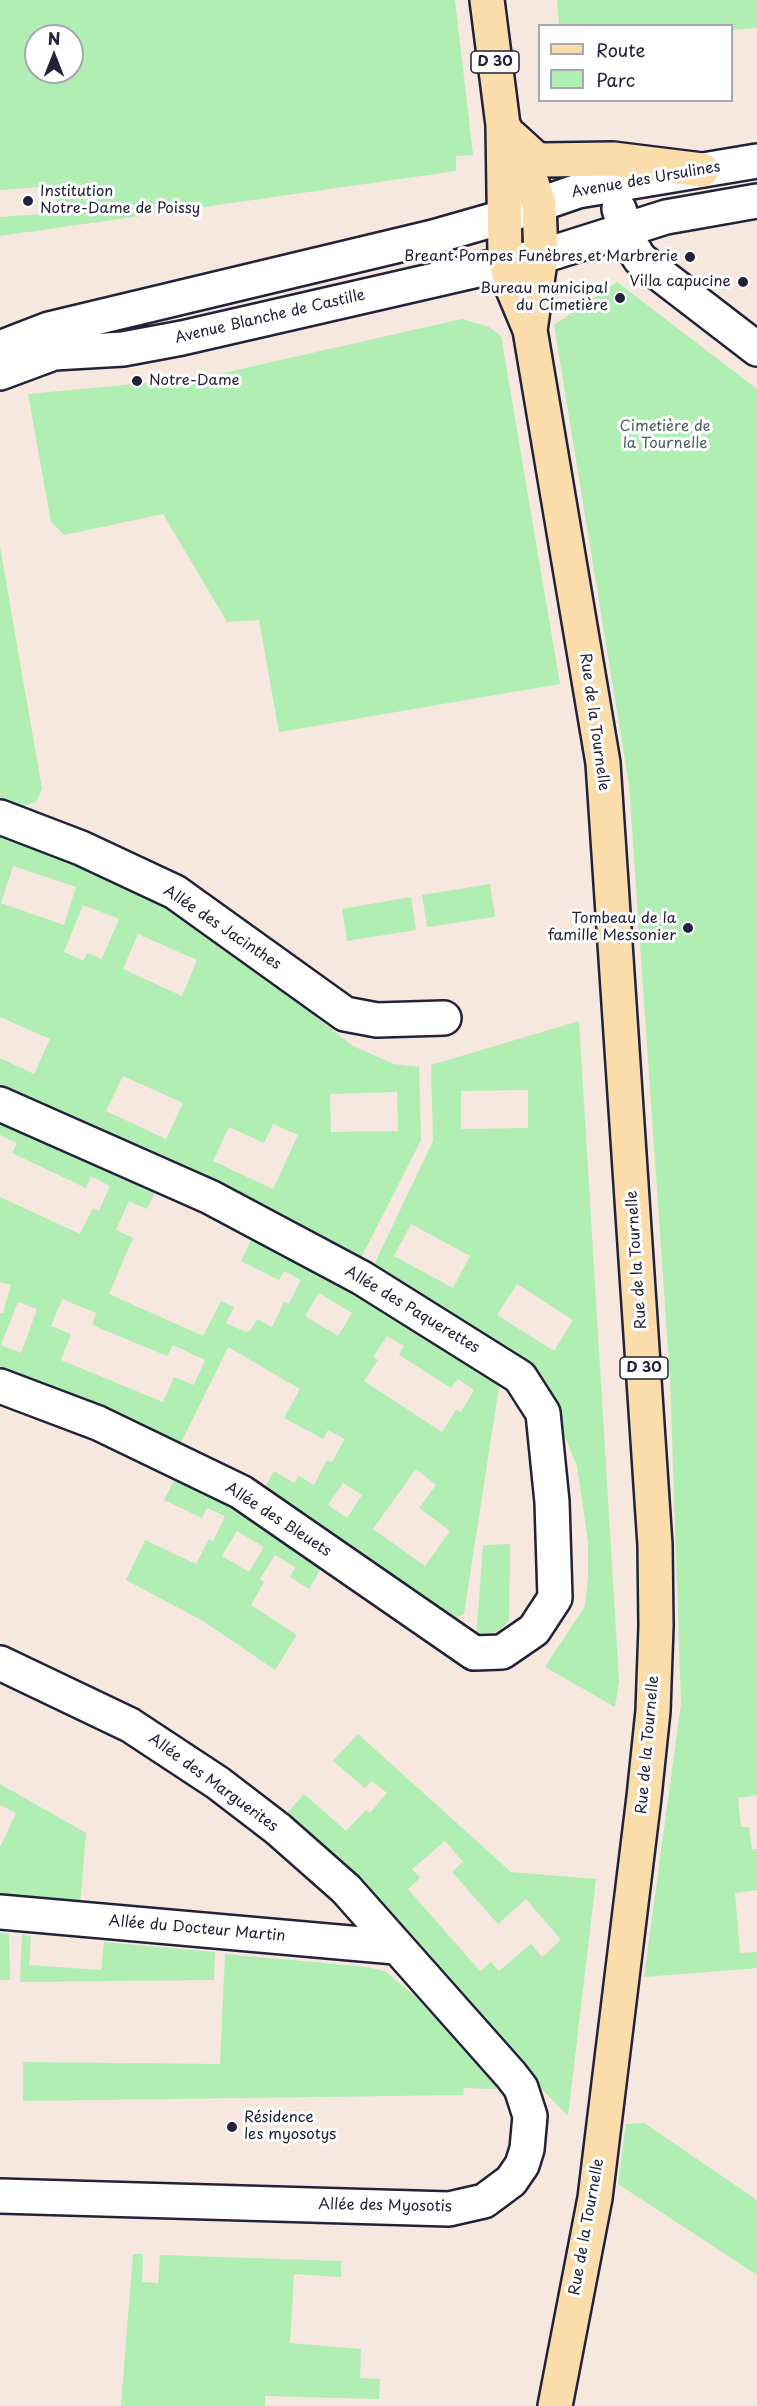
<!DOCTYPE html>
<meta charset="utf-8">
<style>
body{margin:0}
#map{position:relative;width:757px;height:2406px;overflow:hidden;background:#f6e7df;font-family:"Playpen Sans",sans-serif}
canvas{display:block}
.legend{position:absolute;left:538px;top:24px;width:195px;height:78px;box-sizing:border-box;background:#fff;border:2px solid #a7a7b1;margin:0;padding:8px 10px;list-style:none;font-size:18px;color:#22223b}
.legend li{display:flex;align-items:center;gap:12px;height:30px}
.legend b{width:30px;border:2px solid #a7a7b1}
.north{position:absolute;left:24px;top:24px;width:60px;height:60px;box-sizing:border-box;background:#fff;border:2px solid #a7a7b1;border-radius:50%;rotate:0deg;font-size:16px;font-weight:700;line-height:24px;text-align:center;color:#22223b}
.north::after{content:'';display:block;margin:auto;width:21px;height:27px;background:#22223b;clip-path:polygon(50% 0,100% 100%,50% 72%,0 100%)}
</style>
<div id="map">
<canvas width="757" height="2406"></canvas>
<ul class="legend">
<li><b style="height:8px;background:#faddab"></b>Route</li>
<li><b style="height:16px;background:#b1eeb3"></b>Parc</li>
</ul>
<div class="north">N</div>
</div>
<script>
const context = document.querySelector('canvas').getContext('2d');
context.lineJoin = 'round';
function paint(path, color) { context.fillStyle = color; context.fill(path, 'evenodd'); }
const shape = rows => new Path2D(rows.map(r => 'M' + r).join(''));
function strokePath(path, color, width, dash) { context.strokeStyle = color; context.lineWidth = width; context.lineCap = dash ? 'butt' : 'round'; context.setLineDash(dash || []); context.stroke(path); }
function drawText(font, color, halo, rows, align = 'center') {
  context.font = font + ' "Playpen Sans",sans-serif'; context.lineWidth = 6; context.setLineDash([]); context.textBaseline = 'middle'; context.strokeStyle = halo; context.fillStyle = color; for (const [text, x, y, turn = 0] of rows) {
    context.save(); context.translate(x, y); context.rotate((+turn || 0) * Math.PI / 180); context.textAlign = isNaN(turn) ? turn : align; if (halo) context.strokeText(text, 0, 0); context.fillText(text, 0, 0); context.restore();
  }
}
paint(shape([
 [0,0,455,0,473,155,456,156,456,171,0,236,0,217,57,213,55,186,0,190],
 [36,36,72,36,72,72,36,72],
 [557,0,757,0,757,28,732,30,732,26,559,25],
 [617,282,757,389,757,1795,738,1798,741,1827,749,1827,752,1849,757,1849,757,1890,735,1893,740,1953,757,1952,757,1968,644,1977,681,1704,670,1378,629,785,554,325],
 [462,319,489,327,501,336,560,684,279,732,259,620,227,622,163,514,64,535,51,522,28,394,201,378],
 [0,547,42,789,36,802,23,806,0,802],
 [0,826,141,892,207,931,353,1046,394,1064,419,1067,421,1140,358,1264,0,1092,0,1058,34,1074,50,1039,0,1017],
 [13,866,76,887,64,925,1,903],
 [83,905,119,919,102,959,87,953,84,961,64,952],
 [138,934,197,960,182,996,123,969],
 [123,1076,183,1103,166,1139,106,1111],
 [397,1092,398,1131,331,1132,330,1094],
 [273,1124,298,1135,273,1189,213,1161,229,1127,264,1143],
 [490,884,495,917,427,927,422,895],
 [411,897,416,930,347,941,342,909],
 [579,1021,619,1681,615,1707,545,1667,585,1606,588,1578,588,1542,577,1466,553,1407,371,1271,433,1141,431,1065],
 [528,1090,528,1128,461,1129,461,1091],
 [411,1224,470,1256,453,1288,394,1256],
 [517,1284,573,1320,554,1351,497,1315],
 [0,1119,156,1190,147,1209,129,1201,116,1230,133,1238,109,1294,203,1336,221,1301,234,1307,226,1323,246,1332,251,1330,257,1319,272,1327,284,1302,289,1304,301,1280,284,1271,279,1280,241,1261,253,1236,346,1285,500,1380,464,1614,444,1625,261,1495,274,1471,294,1483,299,1476,314,1485,327,1460,332,1462,345,1439,328,1430,323,1439,284,1418,300,1389,228,1347,178,1449,0,1376,0,1313,3,1313,11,1285,0,1282,0,1197,80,1234,93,1208,99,1211,110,1186,91,1176,86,1188,12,1153,17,1143,0,1135],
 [319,1293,352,1313,338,1336,305,1316],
 [62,1299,96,1313,92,1325,167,1356,173,1345,205,1360,194,1385,174,1377,163,1402,61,1360,71,1334,51,1326],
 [18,1302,37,1309,21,1353,1,1345],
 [387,1336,404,1346,399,1355,451,1388,458,1379,474,1390,461,1412,456,1410,442,1432,364,1381,378,1360,373,1357],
 [416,1469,436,1485,419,1508,450,1531,425,1566,373,1529],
 [343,1483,362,1495,347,1518,328,1505],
 [177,1475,219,1497,323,1565,309,1589,290,1577,295,1567,275,1555,260,1579,264,1582,251,1605,297,1635,275,1670,203,1621,126,1580,145,1540,196,1564,209,1539,213,1541,225,1516,207,1508,202,1518,164,1500],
 [237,1531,264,1547,249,1572,222,1556],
 [510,1544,509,1621,499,1630,476,1639,483,1545],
 [358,1734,511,1872,596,1879,568,2116,281,1820,304,1794,346,1831,366,1810,370,1813,387,1793,372,1781,365,1788,333,1761],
 [445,1841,463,1862,452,1872,498,1924,526,1899,561,1940,542,1957,531,1944,499,1971,491,1962,480,1971,408,1889,420,1878,412,1869],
 [0,1784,86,1833,80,1905,0,1898,0,1847,16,1813,0,1805],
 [0,1933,9,1934,10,1980,0,1980],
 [22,1934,31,1937,29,1965,101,1970,104,1942,215,1952,214,1980,20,1982],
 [225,1954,368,1967,386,1972,415,1996,494,2080,497,2089,464,2088,463,2095,23,2101,23,2062,220,2064],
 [644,2123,757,2200,757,2275,618,2184,626,2124],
 [133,2254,143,2254,142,2282,158,2283,160,2255,341,2261,341,2277,294,2274,290,2343,361,2349,360,2378,380,2379,379,2399,265,2396,265,2406,121,2406]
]), '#b1eeb3');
const minor = shape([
 [619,209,631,245,640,259,757,349],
 [0,348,49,329,433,237,503,217,578,191,757,161],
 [0,373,54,353,123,349,182,338,552,253,666,217,757,201],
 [0,817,81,848,175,892,345,1014,377,1020,444,1018],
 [0,1104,210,1197,362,1278,520,1377,543,1413,552,1502,555,1598,534,1630,502,1652,474,1653,241,1492,98,1423,0,1386],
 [0,1663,130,1725,218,1783,278,1829,346,1889,511,2075,521,2088,530,2116,527,2149,522,2165,511,2181,484,2201,449,2209,0,2196],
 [0,1912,395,1947]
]);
const major = shape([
 [487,0,503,125,505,257,512,287,530,330,603,763,655,1545,656,1626,653,1711,644,1797,595,2198,555,2406],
 [503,125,527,168,539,204,541,255,530,330],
 [512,137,535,158,543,160,613,159,702,170]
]);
strokePath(minor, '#22223b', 38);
strokePath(major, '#22223b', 38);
strokePath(minor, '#fff', 33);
strokePath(major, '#faddab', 33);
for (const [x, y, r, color] of [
 [28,201,6,"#22223b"],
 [690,257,6,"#22223b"],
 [743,282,6,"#22223b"],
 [620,298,6,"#22223b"],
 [137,381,6,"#22223b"],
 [688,928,6,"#22223b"],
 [232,2127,6,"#22223b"]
]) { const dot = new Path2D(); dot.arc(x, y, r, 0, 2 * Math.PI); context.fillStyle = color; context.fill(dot); strokePath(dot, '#fff', 2); }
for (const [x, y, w] of [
 [495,62,48],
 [644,1368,48]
]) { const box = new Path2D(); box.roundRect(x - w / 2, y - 11, w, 22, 4.5); context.fillStyle = '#fff'; context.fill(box); strokePath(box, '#22223b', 1.5); }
drawText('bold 14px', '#22223b', null, [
 ["D 30",495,62],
 ["D 30",644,1368]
]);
drawText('15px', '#22223b', '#fff', [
 ["Avenue des Ursulines",646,180,-10],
 ["Avenue Blanche de Castille",270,317,-13],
 ["Rue de la Tournelle",594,722,82],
 ["Allée des Jacinthes",222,928,34],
 ["Rue de la Tournelle",637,1260,-94],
 ["Allée des Paquerettes",412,1310,31],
 ["Allée des Bleuets",278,1520,33],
 ["Rue de la Tournelle",648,1745,-85],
 ["Allée des Marguerites",213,1783,36],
 ["Allée du Docteur Martin",197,1929,5],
 ["Allée des Myosotis",385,2206,1],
 ["Rue de la Tournelle",587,2227,-80]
]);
drawText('15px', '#22223b', '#fff', [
 ["Institution",40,192,"left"],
 ["Notre-Dame de Poissy",40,209,"left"],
 ["Breant Pompes Funèbres et Marbrerie",678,257],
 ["Villa capucine",731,282],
 ["Bureau municipal",608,289],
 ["du Cimetière",608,306],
 ["Notre-Dame",149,381,"left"],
 ["Tombeau de la",676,919],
 ["famille Messonier",676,936],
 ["Résidence",244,2118,"left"],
 ["les myosotys",244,2135,"left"]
], 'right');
drawText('15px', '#4d5f5f', '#fff', [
 ["Cimetière de",665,427],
 ["la Tournelle",665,444]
]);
</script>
